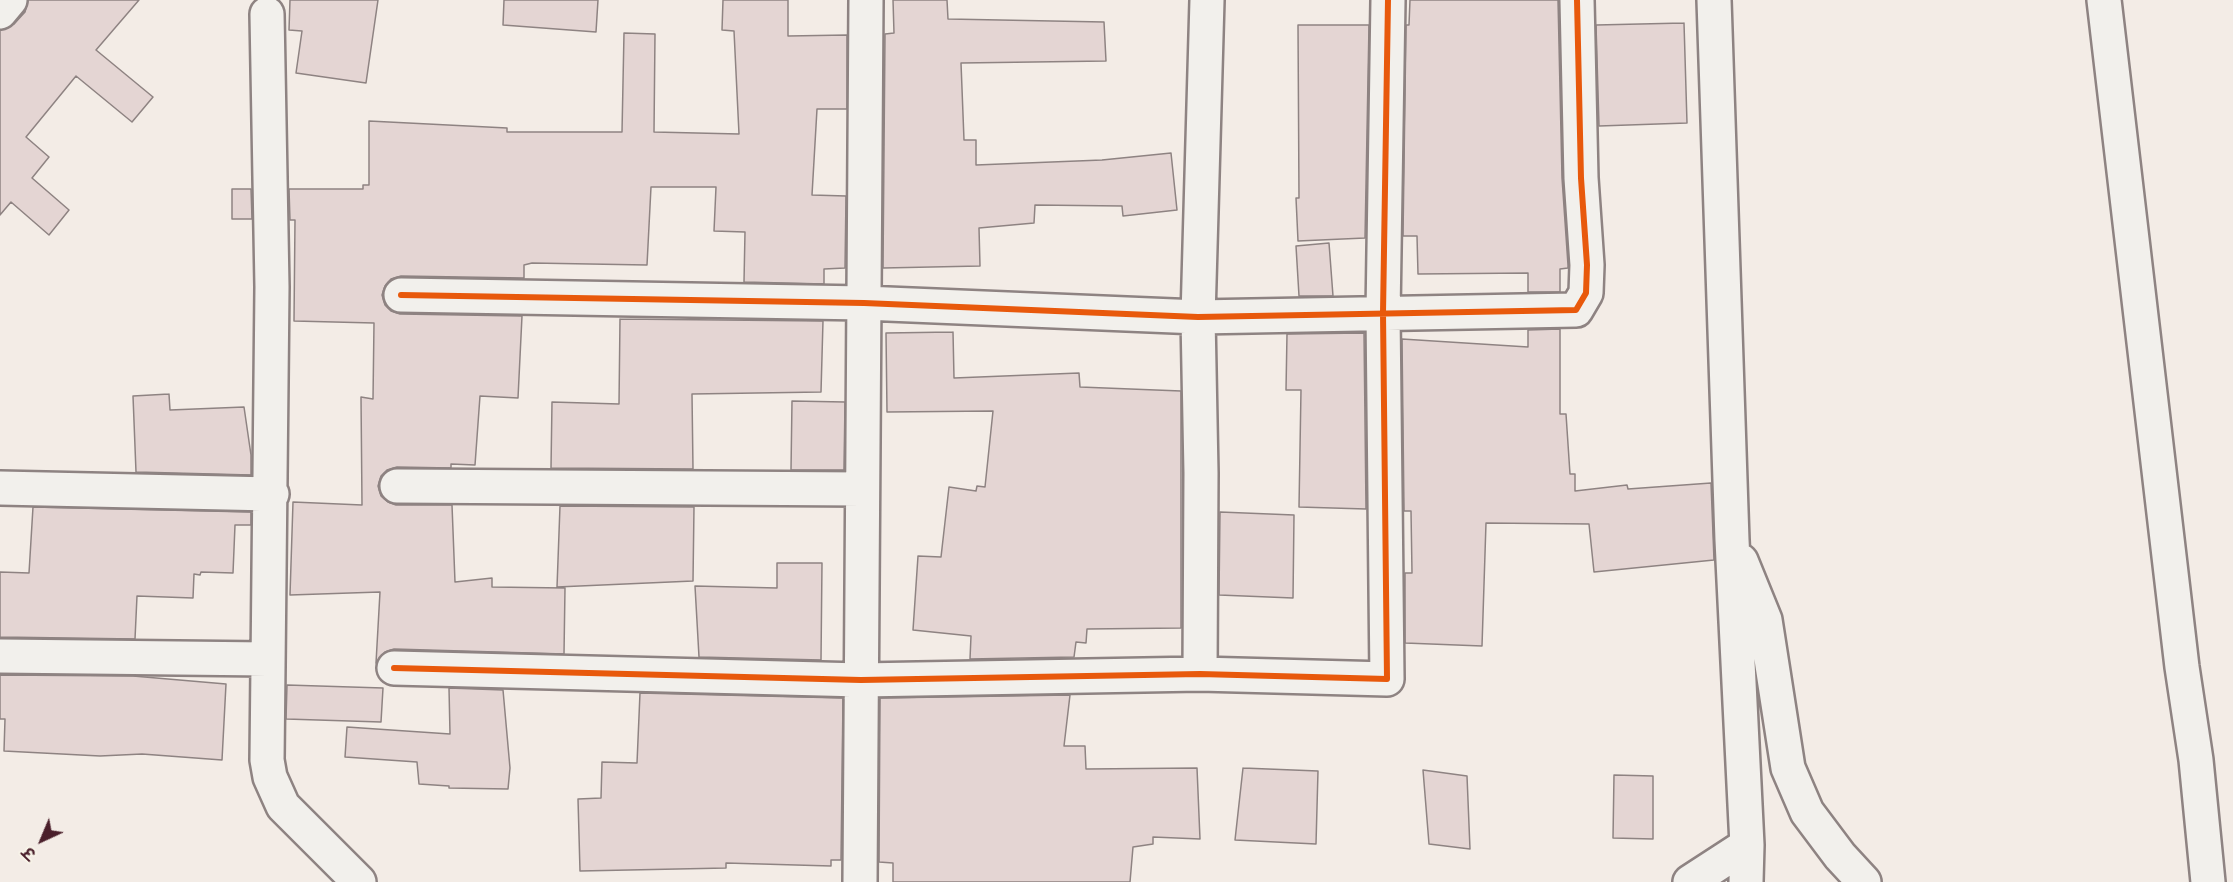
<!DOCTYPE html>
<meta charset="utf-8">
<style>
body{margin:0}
#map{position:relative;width:2233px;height:882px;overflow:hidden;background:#f3ece6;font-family:Caveat,"Playpen Sans Deva",sans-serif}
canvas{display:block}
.north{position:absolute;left:12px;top:810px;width:60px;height:60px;-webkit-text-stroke:4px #f7f3e8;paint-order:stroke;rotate:224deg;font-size:16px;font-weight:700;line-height:24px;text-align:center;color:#4a1f2b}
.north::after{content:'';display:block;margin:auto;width:21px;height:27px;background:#4a1f2b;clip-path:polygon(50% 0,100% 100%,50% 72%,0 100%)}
</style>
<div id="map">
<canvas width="2233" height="882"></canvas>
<div class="north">उ</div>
</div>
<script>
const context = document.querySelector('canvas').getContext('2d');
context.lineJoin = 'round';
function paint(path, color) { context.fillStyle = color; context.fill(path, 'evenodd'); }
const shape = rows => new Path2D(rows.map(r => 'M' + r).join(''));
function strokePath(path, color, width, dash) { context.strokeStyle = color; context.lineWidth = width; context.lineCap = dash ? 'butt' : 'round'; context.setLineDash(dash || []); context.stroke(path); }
const building = shape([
 [28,0,139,0,96,50,153,97,132,122,76,76,26,137,49,157,32,178,69,210,49,235,11,202,0,215,0,30,14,24,25,12,28,0],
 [290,0,378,0,366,83,296,73,302,31,289,30,290,0],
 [504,0,598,0,596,32,503,25,504,0],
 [723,0,788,0,788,36,847,35,847,109,817,109,812,195,846,196,845,268,824,269,824,284,744,282,745,232,714,231,716,187,651,187,647,265,532,263,524,265,524,278,401,276,391,279,385,286,382,295,385,305,391,311,400,314,522,316,518,398,480,396,475,465,451,464,451,468,397,467,387,470,381,476,378,486,381,496,388,502,396,505,452,505,455,582,492,578,492,587,565,588,564,654,394,649,385,652,376,663,380,592,290,595,293,502,362,505,361,397,373,399,374,323,294,321,295,220,290,220,289,189,363,189,363,185,369,185,369,121,507,128,507,132,622,132,624,33,655,34,654,132,739,134,734,31,722,30,723,0],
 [893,0,947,0,948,19,1104,22,1106,61,961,63,964,140,976,140,976,165,1102,160,1171,153,1177,210,1123,216,1122,206,1035,205,1034,223,979,228,980,266,883,268,885,34,894,33,893,0],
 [1410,0,1558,0,1562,178,1568,265,1568,268,1560,269,1560,292,1528,292,1528,273,1418,274,1417,236,1403,236,1406,25,1409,25,1410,0],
 [1684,23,1687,123,1599,126,1596,25,1684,23],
 [1298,25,1369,25,1365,238,1298,241,1296,198,1299,198,1298,25],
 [232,189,251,189,252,219,232,219,232,189],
 [1329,243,1333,296,1299,296,1296,246,1329,243],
 [620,319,823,321,821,392,692,394,693,469,551,468,552,402,619,404,620,319],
 [1560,329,1560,414,1566,414,1570,474,1575,474,1575,491,1627,485,1628,489,1711,483,1714,560,1594,572,1589,524,1486,523,1482,646,1405,643,1405,573,1412,573,1411,511,1404,511,1402,339,1528,347,1528,330,1560,329],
 [953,332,954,378,1079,373,1080,387,1181,391,1181,628,1087,629,1086,643,1076,642,1074,657,970,659,971,636,913,630,918,556,941,557,949,487,976,491,977,486,985,487,993,411,887,412,886,333,953,332],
 [1364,333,1366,509,1299,507,1301,390,1286,390,1287,334,1364,333],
 [169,394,170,410,244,407,251,455,251,475,136,472,133,396,169,394],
 [792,401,845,402,844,470,791,470,792,401],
 [560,506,694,507,693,581,557,587,560,506],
 [33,507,251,512,251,525,235,525,233,573,201,572,200,575,194,574,193,598,137,596,135,639,0,637,0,572,29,573,33,507],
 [1220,512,1294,515,1293,598,1219,595,1220,512],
 [777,563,822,563,821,660,699,657,695,586,777,588,777,563],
 [0,675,133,676,226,684,222,760,142,754,100,756,4,751,5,719,0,719,0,675],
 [287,685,383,688,381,722,286,719,287,685],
 [449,688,503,690,510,768,508,789,449,788,449,786,419,784,417,762,345,757,347,727,450,734,449,688],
 [640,693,843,698,841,860,831,860,831,866,726,863,726,868,580,871,578,799,601,798,602,762,637,763,640,693],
 [1070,695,1064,746,1085,746,1086,769,1197,768,1200,839,1153,837,1153,844,1133,847,1130,882,893,882,893,863,879,862,880,698,1070,695],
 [1243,768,1318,771,1316,844,1235,840,1243,768],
 [1423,770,1467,776,1470,849,1429,844,1423,770],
 [1614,775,1653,776,1653,839,1613,838,1614,775]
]);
paint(building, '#e4d5d3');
strokePath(building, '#8e8382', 1.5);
const street = shape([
 [1714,0,1732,540,1747,845,1746,882],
 [2104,0,2182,667,2196,760,2208,882],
 [0,12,10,0],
 [267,14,272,287,267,760,270,777,283,806,359,882],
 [401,295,864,303,1198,317,1576,310,1586,293,1587,265,1581,178,1577,0],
 [397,486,862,489],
 [0,488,272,494],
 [1741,561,1765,620,1788,768,1807,812,1840,856,1864,882],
 [0,656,267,659],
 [394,668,861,680,1200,674,1387,679,1383,313,1388,0],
 [1200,674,1201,473,1198,317,1207,0],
 [860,882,866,0],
 [1690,882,1747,845]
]);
strokePath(street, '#8e8382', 38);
strokePath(street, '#f2f0ec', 33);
strokePath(shape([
 [401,295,864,303,1198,317,1576,310,1586,293,1587,265,1581,178,1577,0],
 [394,668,861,680,1200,674,1387,679,1383,313,1388,0]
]), '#e8590c', 6);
</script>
